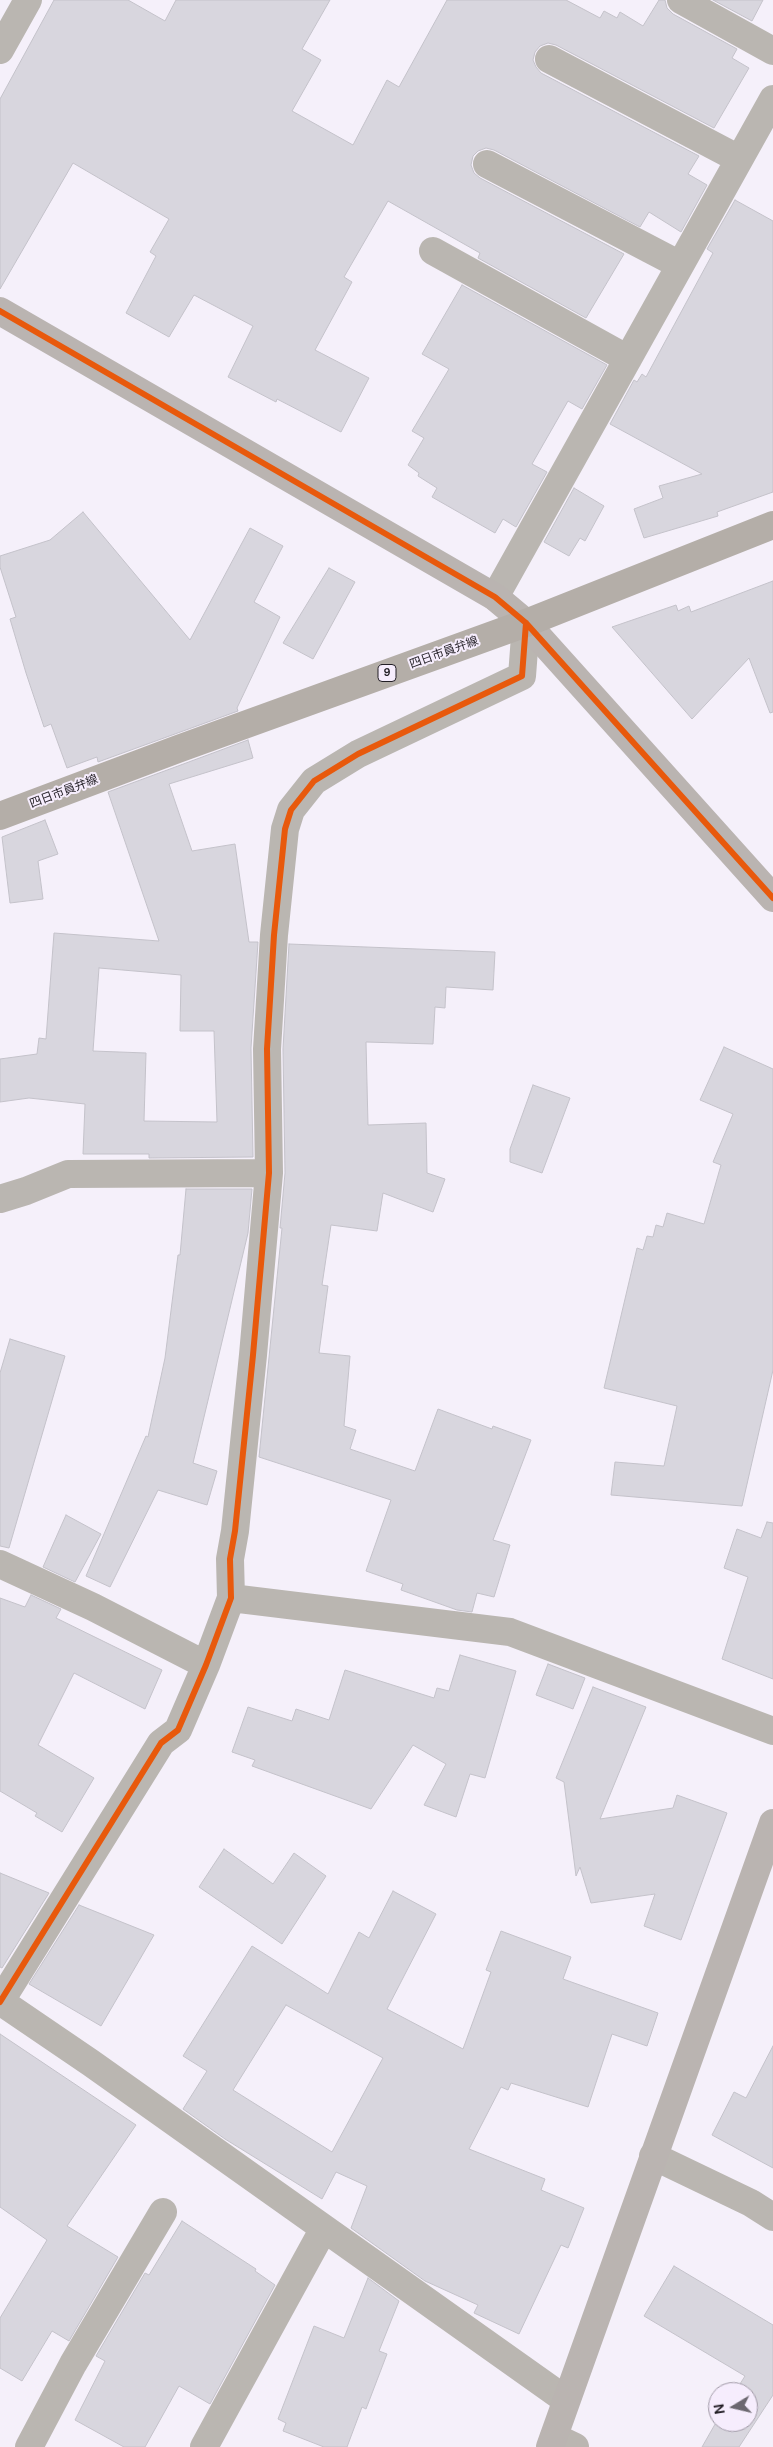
<!DOCTYPE html>
<meta charset="utf-8">
<style>
body{margin:0}
#map{position:relative;width:773px;height:2447px;overflow:hidden;background:#f5f0fa;font-family:"DM Sans",sans-serif}
canvas{display:block}
.north{position:absolute;left:708px;top:2382px;width:50px;height:50px;box-sizing:border-box;background:#f6edfd;border:1px solid #a19aa7;border-radius:50%;rotate:261deg;font-size:14px;font-weight:700;line-height:20px;text-align:center;color:#221e25}
.north::after{content:'';display:block;margin:auto;width:18px;height:22px;background:#6c6870;clip-path:polygon(50% 0,100% 100%,50% 72%,0 100%)}
</style>
<div id="map">
<canvas width="773" height="2447"></canvas>
<div class="north">N</div>
</div>
<script>
const context = document.querySelector('canvas').getContext('2d');
context.lineJoin = 'round';
function paint(path, color) { context.fillStyle = color; context.fill(path, 'evenodd'); }
const shape = rows => new Path2D(rows.map(r => 'M' + r).join(''));
function strokePath(path, color, width, dash) { context.strokeStyle = color; context.lineWidth = width; context.lineCap = dash ? 'butt' : 'round'; context.setLineDash(dash || []); context.stroke(path); }
function drawText(font, color, halo, rows, align = 'center') {
  context.font = font + ' "DM Sans","Noto Sans JP",sans-serif'; context.lineWidth = 4; context.setLineDash([]); context.textBaseline = 'middle'; context.strokeStyle = halo; context.fillStyle = color; for (const [text, x, y, turn = 0] of rows) {
    context.save(); context.translate(x, y); context.rotate((+turn || 0) * Math.PI / 180); context.textAlign = isNaN(turn) ? turn : align; if (halo) context.strokeText(text, 0, 0); context.fillText(text, 0, 0); context.restore();
  }
}
const building = shape([
 [54,0,128,0,165,21,176,0,330,0,302,49,321,60,292,111,353,145,387,80,399,87,447,0,566,0,600,18,604,11,617,18,620,12,643,26,659,0,665,0,667,8,673,14,737,49,732,58,749,68,714,128,556,45,548,43,540,46,535,52,533,60,536,67,541,73,699,156,688,174,707,185,681,232,649,212,640,227,494,150,486,148,478,151,473,156,471,165,474,173,480,178,624,254,586,318,478,258,480,253,388,201,344,277,352,282,315,350,369,378,341,432,277,399,276,402,228,377,253,326,194,295,169,337,126,313,156,256,150,252,169,219,73,163,0,289,0,99,54,0],
 [713,0,763,0,752,21,713,0],
 [735,200,773,221,773,492,717,512,718,516,644,538,634,509,663,498,659,486,702,474,610,424,634,380,637,382,642,374,646,377,713,253,707,249,735,200],
 [462,285,607,365,582,409,568,401,532,464,547,472,516,527,503,519,495,533,432,497,437,488,418,476,419,473,408,465,424,438,412,431,449,369,422,354,462,285],
 [574,488,604,506,585,541,580,538,569,556,544,542,574,488],
 [83,512,190,640,250,528,283,546,254,602,280,617,237,708,238,711,98,762,97,757,67,768,51,724,44,727,26,673,10,619,16,617,0,567,0,556,50,540,83,512],
 [329,568,355,582,313,659,283,643,329,568],
 [773,581,773,712,770,713,749,658,692,719,612,627,676,605,678,611,689,606,691,612,773,581],
 [248,740,253,758,169,784,192,851,235,844,249,942,258,942,251,1048,253,1157,149,1158,149,1154,83,1154,85,1104,29,1098,0,1102,0,1059,37,1054,39,1038,46,1039,54,933,159,941,108,792,248,740],
 [99,968,181,975,180,1031,214,1031,217,1122,144,1121,146,1053,93,1051,99,968],
 [45,820,58,854,38,861,43,899,10,903,2,837,45,820],
 [289,944,495,952,493,990,446,987,445,1008,435,1007,433,1044,366,1042,368,1125,426,1123,427,1173,445,1179,433,1212,383,1193,377,1231,331,1225,322,1285,328,1286,319,1353,350,1356,344,1426,356,1430,350,1449,415,1471,438,1409,492,1429,493,1426,531,1440,493,1540,510,1545,494,1597,477,1593,472,1612,457,1610,401,1590,403,1584,366,1571,391,1500,259,1457,282,1228,280,1228,285,1173,283,1049,289,944],
 [724,1047,773,1069,773,1370,742,1506,611,1495,615,1462,664,1466,677,1406,604,1388,637,1248,643,1250,647,1236,653,1237,656,1225,663,1227,667,1213,704,1224,721,1165,713,1162,733,1114,700,1100,724,1047],
 [533,1085,570,1098,542,1173,510,1162,510,1149,533,1085],
 [186,1189,252,1189,248,1233,193,1463,217,1471,207,1505,158,1490,110,1587,86,1576,146,1436,148,1437,165,1358,178,1255,180,1255,186,1189],
 [10,1339,65,1356,9,1548,0,1546,0,1373,10,1339],
 [66,1515,101,1534,75,1582,43,1567,66,1515],
 [767,1522,773,1523,773,1679,722,1659,748,1577,724,1568,737,1529,761,1538,767,1522],
 [31,1595,61,1609,56,1618,162,1670,145,1709,74,1673,38,1745,94,1778,62,1832,35,1816,37,1813,0,1791,0,1598,25,1607,31,1595],
 [460,1655,516,1671,485,1778,470,1774,456,1817,424,1805,446,1764,413,1745,371,1809,252,1766,255,1760,232,1752,248,1707,292,1721,296,1709,329,1720,345,1670,434,1698,437,1688,449,1691,460,1655],
 [548,1664,585,1678,573,1709,536,1695,548,1664],
 [593,1687,646,1707,600,1819,673,1808,677,1795,727,1813,681,1940,644,1926,655,1894,591,1903,580,1867,576,1876,564,1782,556,1778,593,1687],
 [224,1849,273,1884,294,1853,326,1876,282,1944,199,1887,224,1849],
 [0,1873,49,1893,2,1968,0,1967,0,1873],
 [393,1891,436,1914,387,2009,463,2049,491,1972,486,1970,501,1931,571,1957,563,1979,658,2013,647,2046,612,2034,588,2107,511,2083,508,2090,501,2087,469,2149,545,2179,541,2190,584,2208,568,2248,561,2245,519,2334,474,2313,478,2305,425,2281,351,2228,367,2186,336,2172,322,2199,225,2139,183,2109,207,2071,183,2056,252,1946,328,1994,359,1932,369,1938,393,1891],
 [286,2005,383,2058,332,2152,233,2090,286,2005],
 [79,1905,154,1935,101,2026,29,1984,79,1905],
 [0,2034,136,2125,67,2226,118,2257,69,2341,52,2331,22,2381,0,2368,0,2318,47,2240,0,2207,0,2034],
 [773,2046,773,2168,712,2135,734,2092,746,2098,773,2046],
 [182,2221,256,2269,255,2271,275,2285,210,2404,179,2386,145,2447,124,2447,75,2420,105,2361,96,2356,145,2273,149,2275,182,2221],
 [674,2266,773,2325,773,2395,739,2447,702,2447,718,2419,718,2422,748,2422,748,2392,735,2392,745,2376,644,2316,674,2266],
 [368,2278,399,2301,379,2351,387,2354,366,2409,362,2407,347,2447,324,2447,283,2431,286,2423,278,2419,314,2326,344,2338,368,2278]
]);
paint(building, '#d8d6de');
strokePath(building, '#c4c2ca', 1);
strokePath(shape([
 [681,0,773,51],
 [0,50,28,0],
 [549,59,739,159],
 [487,164,680,265],
 [433,251,628,359],
 [495,597,773,99],
 [0,1199,26,1191,68,1174,269,1173],
 [0,1564,93,1607,206,1665],
 [231,1598,510,1632,773,1731],
 [0,2001,91,2063,566,2400],
 [0,2002,161,1743,178,1730,206,1665,231,1598,230,1559,235,1531,253,1355,269,1173,267,1049,274,935,285,829,291,810,314,781,358,754,522,676,526,623],
 [653,2156,751,2203,773,2217],
 [554,2437,575,2447],
 [29,2447,73,2364,163,2212],
 [204,2447,323,2230]
]), '#bab6b1', 28);
strokePath(shape([
 [0,311,495,597,526,623,773,898],
 [550,2447,773,1823]
]), '#bab4b1', 28);
strokePath(shape([
 [0,816,178,749,526,623,773,525]
]), '#b4aea8', 28);
strokePath(shape([
 [0,311,495,597,526,623,773,898],
 [0,2002,161,1743,178,1730,206,1665,231,1598,230,1559,235,1531,253,1355,269,1173,267,1049,274,935,285,829,291,810,314,781,358,754,522,676,526,623]
]), '#e8590c', 6);
for (const [x, y, w] of [
 [387,673,18]
]) { const box = new Path2D(); box.roundRect(x - w / 2, y - 8.5, w, 17, 4); context.fillStyle = '#f6edfd'; context.fill(box); strokePath(box, '#221e25', 1); }
drawText('bold 11px', '#221e25', null, [
 ["9",387,673]
]);
drawText('12px', '#221e25', '#f6edfd', [
 ["四日市員弁線",444,653,-20],
 ["四日市員弁線",64,792,-21]
]);
</script>
